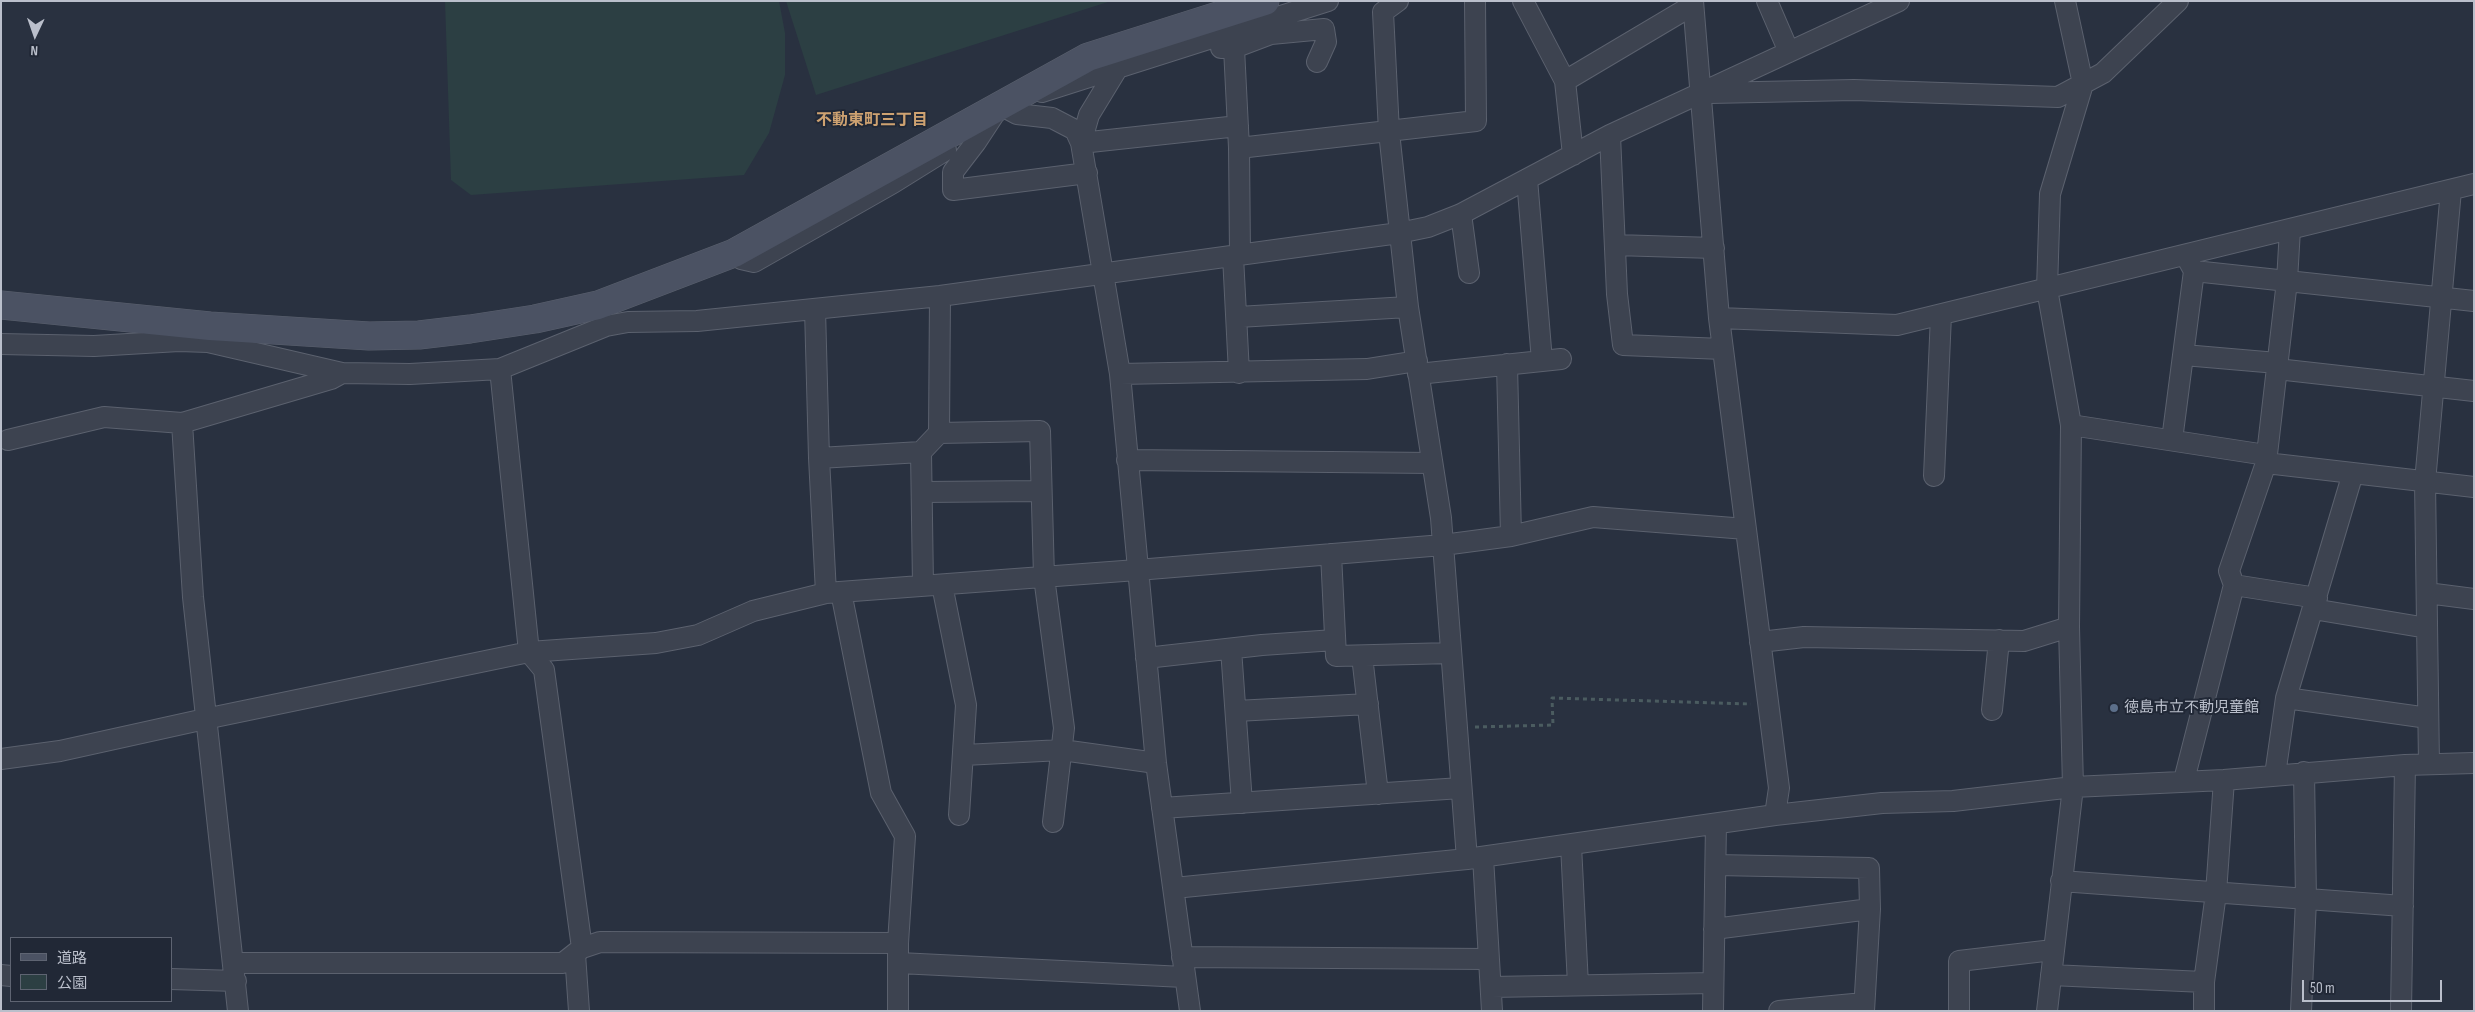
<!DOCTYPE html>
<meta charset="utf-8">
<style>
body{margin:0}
#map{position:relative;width:2475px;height:1012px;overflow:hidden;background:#293140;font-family:"Sofia Sans Condensed","Noto Sans JP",sans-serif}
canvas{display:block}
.frame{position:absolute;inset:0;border:2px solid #babfcb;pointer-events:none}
.legend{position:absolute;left:10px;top:937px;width:162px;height:65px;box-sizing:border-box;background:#212836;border:1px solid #5e6472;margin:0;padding:6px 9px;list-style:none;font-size:15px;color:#babfcb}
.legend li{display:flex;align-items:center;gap:10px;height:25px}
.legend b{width:25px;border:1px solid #5e6472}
.north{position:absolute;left:10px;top:10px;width:50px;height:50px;-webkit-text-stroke:4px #212836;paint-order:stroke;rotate:183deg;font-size:14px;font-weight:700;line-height:20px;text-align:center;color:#babfcb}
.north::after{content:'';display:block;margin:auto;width:18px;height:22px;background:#babfcb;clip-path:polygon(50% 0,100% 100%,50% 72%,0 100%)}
.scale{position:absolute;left:2302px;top:980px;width:140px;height:22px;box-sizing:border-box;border:2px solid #babfcb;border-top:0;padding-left:6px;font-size:15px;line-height:18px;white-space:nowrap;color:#babfcb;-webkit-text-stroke:4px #212836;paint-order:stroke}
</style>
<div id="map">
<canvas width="2475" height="1012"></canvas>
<div class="frame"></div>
<ul class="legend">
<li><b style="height:6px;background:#4b5263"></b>道路</li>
<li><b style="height:14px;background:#2c3f43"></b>公園</li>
</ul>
<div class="north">N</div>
<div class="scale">50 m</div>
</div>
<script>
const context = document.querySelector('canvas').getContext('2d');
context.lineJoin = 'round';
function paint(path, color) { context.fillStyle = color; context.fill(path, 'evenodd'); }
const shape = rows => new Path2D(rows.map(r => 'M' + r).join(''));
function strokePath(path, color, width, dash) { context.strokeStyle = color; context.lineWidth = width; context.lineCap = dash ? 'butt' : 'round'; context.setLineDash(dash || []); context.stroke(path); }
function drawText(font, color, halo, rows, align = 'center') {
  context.font = font + ' "Sofia Sans Condensed","Noto Sans JP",sans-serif'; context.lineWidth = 4; context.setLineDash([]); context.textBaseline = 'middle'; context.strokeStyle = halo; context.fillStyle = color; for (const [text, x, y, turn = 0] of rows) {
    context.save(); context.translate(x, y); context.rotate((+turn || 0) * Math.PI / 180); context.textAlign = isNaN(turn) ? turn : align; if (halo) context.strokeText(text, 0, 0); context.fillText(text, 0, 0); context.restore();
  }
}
paint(shape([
 [445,1,779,1,785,33,785,75,769,133,744,175,471,195,451,180],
 [786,1,1111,1,816,95]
]), '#2c3f43');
const street = shape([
 [1398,1,1383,12,1389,132,1408,307,1441,518,1467,859],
 [1523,1,1565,81,1573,155],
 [1693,1,1719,318,1779,788,1775,815],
 [1767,1,1789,52],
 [1271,34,1324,29,1326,42,1317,62],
 [1221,48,1234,48,1271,34,1280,28],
 [1234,48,1239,148,1240,255],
 [1117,69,1089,115,1081,143,1238,126],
 [1565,81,1693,5],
 [1042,92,1328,1],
 [1710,93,1854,90,2058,97,2103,73,2178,1],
 [1000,105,1017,114,1052,118,1075,130,1081,143,1120,374,1156,763,1190,1011],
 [999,107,976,142,953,172,953,190,1087,173],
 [1610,135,1617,294,1623,345,1723,349],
 [1239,148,1476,121,1475,1],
 [1527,179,1542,361],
 [1461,214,1469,273],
 [1615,245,1714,248],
 [734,253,741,259,754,262,893,183,946,150],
 [1233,256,1239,373],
 [2194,271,2474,301],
 [815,309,819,458,826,593],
 [1238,317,1408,307],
 [1719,318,1897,325,2474,184],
 [1,344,94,346,179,341,208,342,342,373,410,374,500,369,606,326,628,322,697,321,940,296,1399,233,1428,227,1461,214,1610,135,1899,1],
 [2184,355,2277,363],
 [1507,364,1511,536],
 [500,369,529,652,544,670,582,948],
 [2277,369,2474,391],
 [1120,374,1367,369,1417,361],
 [1418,374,1561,359],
 [182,423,193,597,238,1011],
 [2071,425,2266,455],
 [939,433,1040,431,1044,577,1064,728,1053,822],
 [8,440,104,417,182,423,331,379,342,373],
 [2172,440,2194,271,2188,260],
 [819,458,921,452],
 [1127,460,1432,463],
 [2266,463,2474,487],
 [1934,476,1941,315],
 [923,492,1041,491],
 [1331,554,1336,656,1451,653],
 [923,585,921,452,939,433,940,296],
 [942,585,966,705,959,815],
 [2234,585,2317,598],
 [841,592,881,793,905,836,898,943,898,1011],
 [2427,593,2474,599],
 [2313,609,2427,628],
 [1760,642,1804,637,2024,641,2069,627],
 [1231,649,1242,803],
 [1362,656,1378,794],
 [1146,658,1262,645,1335,640],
 [2286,698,2428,718],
 [1992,710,1999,640],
 [1236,711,1368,704],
 [964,755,1062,750,1156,763],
 [1,759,60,751,205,719,529,652,656,643,698,635,753,611,826,593,1137,570,1443,545,1511,536,1593,517,1746,529],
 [2429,764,2425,482,2451,190],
 [2275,775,2286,698,2353,473],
 [2184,780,2234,585,2229,571,2266,463,2287,281,2290,229],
 [1162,808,1461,788],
 [1571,845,1578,985],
 [1483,857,1492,1011],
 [1716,865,1869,868,1870,909,1864,1011],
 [2061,881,2403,906],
 [1174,888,1467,859,1775,815,1882,803,1953,801,2073,787,2224,780,2405,765,2474,763],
 [1714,929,1870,909],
 [575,954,579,1011],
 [1182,957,1488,959],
 [233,963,563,963,582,948,600,942,898,943],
 [899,963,1184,977],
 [1,975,11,976],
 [2051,975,2204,982],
 [171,979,236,981],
 [1491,987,1713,983],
 [1713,1011,1716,824],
 [1779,1011,1864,1003],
 [1959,1011,1959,961,2053,950],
 [2047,1011,2073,787,2069,627,2071,425,2047,289,2050,194,2083,84,2065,1],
 [2204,1011,2204,982,2216,893,2224,780],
 [2301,1011,2306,900,2304,772],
 [2401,1011,2405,765]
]);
const secondary = shape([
 [1,305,210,326,369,336,419,335,470,329,535,319,598,305,734,253,1088,57,1265,1]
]);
strokePath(street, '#5b616e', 22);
strokePath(secondary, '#5b616e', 29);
strokePath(shape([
 [1475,727,1553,725,1552,698,1751,704]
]), '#4b5c60', 3, [4, 4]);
strokePath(street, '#3d4350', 20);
strokePath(secondary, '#4b5263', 28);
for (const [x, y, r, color] of [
 [2114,708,5,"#5c6f8a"]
]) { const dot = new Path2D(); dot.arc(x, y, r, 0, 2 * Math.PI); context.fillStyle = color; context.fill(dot); strokePath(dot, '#212836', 2); }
drawText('15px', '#babfcb', '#212836', [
 ["徳島市立不動児童館",2124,708]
], 'left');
drawText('bold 16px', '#cea271', '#212836', [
 ["不動東町三丁目",872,121]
]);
</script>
